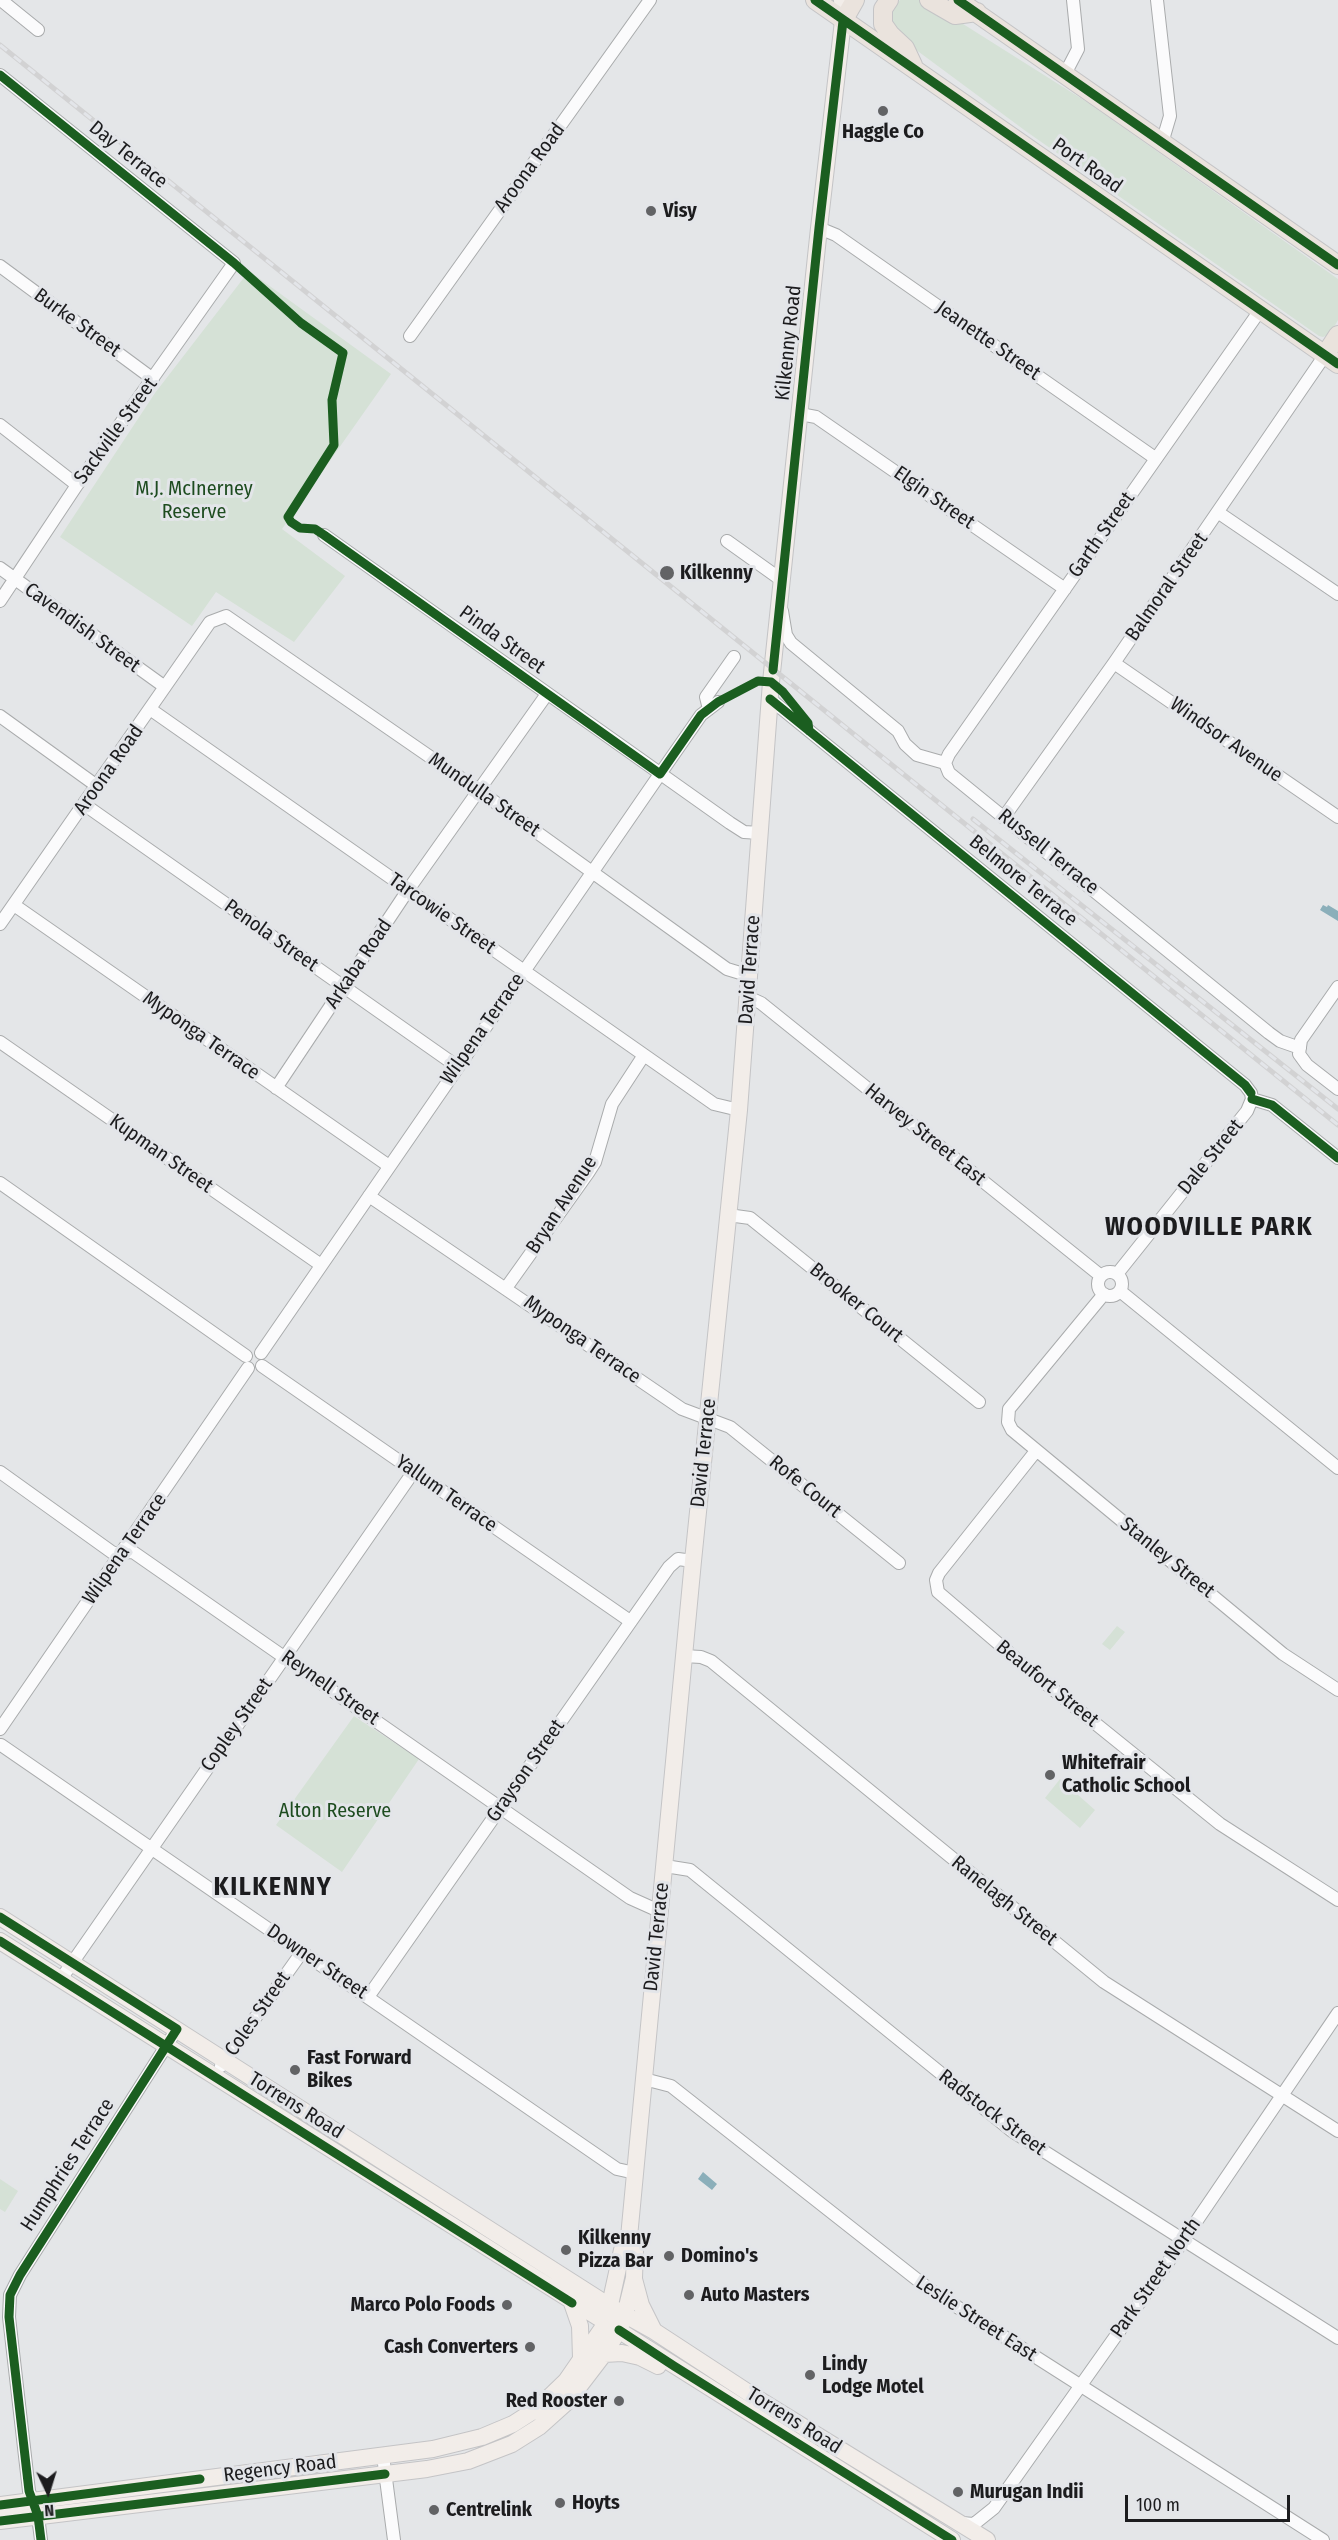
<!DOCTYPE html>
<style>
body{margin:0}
#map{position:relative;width:1338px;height:2540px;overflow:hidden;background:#e4e6e8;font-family:"Fira Sans Condensed",sans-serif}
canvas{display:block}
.north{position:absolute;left:18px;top:2462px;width:60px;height:60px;-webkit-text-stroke:4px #e3e5e9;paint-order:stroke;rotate:176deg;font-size:16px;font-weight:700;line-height:24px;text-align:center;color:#1c1c1e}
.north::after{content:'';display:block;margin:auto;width:21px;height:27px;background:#1c1c1e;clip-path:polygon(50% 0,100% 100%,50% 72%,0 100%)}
.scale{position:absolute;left:1125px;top:2495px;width:165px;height:27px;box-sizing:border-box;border:3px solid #1c1c1e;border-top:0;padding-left:8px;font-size:18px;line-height:21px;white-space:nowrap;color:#1c1c1e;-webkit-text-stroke:4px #e3e5e9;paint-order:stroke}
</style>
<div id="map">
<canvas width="1338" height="2540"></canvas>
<div class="north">N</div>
<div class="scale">100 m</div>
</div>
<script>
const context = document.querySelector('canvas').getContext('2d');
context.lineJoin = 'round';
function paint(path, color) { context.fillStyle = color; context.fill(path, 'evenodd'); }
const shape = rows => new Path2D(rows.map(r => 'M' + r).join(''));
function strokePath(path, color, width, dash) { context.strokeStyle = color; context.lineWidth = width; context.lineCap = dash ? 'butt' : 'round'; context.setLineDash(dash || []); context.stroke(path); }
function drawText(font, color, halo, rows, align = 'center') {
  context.font = font + ' "Fira Sans Condensed",sans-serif'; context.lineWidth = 6; context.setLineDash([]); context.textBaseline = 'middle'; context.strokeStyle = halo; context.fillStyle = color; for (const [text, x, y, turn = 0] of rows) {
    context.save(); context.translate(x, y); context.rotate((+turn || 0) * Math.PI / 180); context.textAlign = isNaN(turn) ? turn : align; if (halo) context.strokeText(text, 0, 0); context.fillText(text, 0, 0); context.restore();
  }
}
paint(shape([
 [900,0,925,0,1090,104,1338,279,1338,320,1330,334,1323,337,1319,336,1027,132,896,35,892,30,891,10],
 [249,271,391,374,282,529,345,576,294,642,216,592,192,626,60,537,155,393],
 [1117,1626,1125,1632,1110,1650,1102,1644],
 [354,1716,419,1759,342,1872,276,1825],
 [1060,1779,1095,1810,1080,1828,1045,1798],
 [0,2179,18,2191,5,2212,0,2209]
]), '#d5e1d6');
paint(shape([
 [1323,905,1327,907,1328,905,1338,911,1338,921,1320,910],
 [703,2172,717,2184,712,2190,698,2179]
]), '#8bafba');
const minor = shape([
 [1,0,38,30],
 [1157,0,1170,116,1162,143],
 [1065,74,1078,49,1073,0],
 [0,75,234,263,77,485,0,601],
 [819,228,836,235,1155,458],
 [0,266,153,379],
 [410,336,650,0],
 [800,414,816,417,1065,589],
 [0,425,77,485],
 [1219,513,1338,594],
 [324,535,730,823,744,832,760,833],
 [727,541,783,581],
 [0,568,165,687],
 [782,611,786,635,791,643,898,731,905,744,917,755,945,763],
 [1114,663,1338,817],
 [770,699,1245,1085,1251,1093,1252,1099,1247,1111,1117,1274],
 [150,709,714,1104,739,1110],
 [709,709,706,697,734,657],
 [0,716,97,786],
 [945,763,949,754,1261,309],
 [945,763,949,773,1269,1033,1280,1041,1300,1048],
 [85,805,458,1067],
 [1004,817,1114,663,1325,355],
 [14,905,389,1166],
 [0,924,210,622,226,616,478,790,727,969,750,976],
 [1338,987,1301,1040,1299,1054,1307,1065,1338,1089],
 [748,997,761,1003,1101,1276],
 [0,1042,321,1265],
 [276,1088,408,890,547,694],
 [1252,1099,1272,1105,1338,1158],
 [0,1183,246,1356],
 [369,1196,682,1409,730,1427,899,1563],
 [728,1215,750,1218,979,1402],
 '1098 1284a12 12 0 1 1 24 0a12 12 0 1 1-24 0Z',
 [506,1288,588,1173,595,1162,612,1104,644,1055],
 [1120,1291,1338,1468],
 [1104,1294,1009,1409,1008,1422,1012,1430,1283,1654,1338,1690],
 [261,1353,660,774,701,715,718,702],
 [262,1366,630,1621],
 [1036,1451,939,1573,936,1580,938,1592,1034,1674,1220,1824,1338,1900],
 [0,1472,113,1553,133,1552,630,1898,659,1911],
 [684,1656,701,1657,711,1661,1104,1982,1338,2131],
 [0,1729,248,1368],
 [1,1745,617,2169,635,2173],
 [665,1866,690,1870,1012,2131,1338,2338],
 [61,1979,414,1471],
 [368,1997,669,1567,678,1559,693,1561],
 [221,2066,302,1952],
 [644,2079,671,2086,929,2289,1323,2540],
 [383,2456,394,2540],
 [961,2523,974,2524,994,2508,1183,2241,1338,2013],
 [41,2540,38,2516,29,2491,9,2317,10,2295,20,2275,177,2029]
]);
const major = shape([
 [0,1917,611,2307,654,2331,758,2399,987,2540],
 [0,1941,952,2540],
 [634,2279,641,2305,654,2331],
 [572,2303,580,2326,581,2358],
 [604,2354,622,2353,640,2357,658,2366],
 [0,2505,433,2449,482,2437,513,2424,538,2408,566,2381,606,2323,622,2250,629,2237,693,1561,739,1110,771,682,819,228,843,21,842,0],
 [0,2521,427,2469,468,2461,512,2444,539,2427,568,2401,604,2354,619,2330,625,2315,634,2278,635,2250,629,2237]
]);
const highway = shape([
 [815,0,1338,364],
 [889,0,883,9,883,24,890,34,905,48,913,65],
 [929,0,955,15,977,12],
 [958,0,1338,265],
 [843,21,855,0],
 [1325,355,1338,335]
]);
strokePath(minor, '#a9abac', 14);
strokePath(major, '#c4c4c6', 18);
strokePath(highway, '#c4c4c6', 20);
strokePath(minor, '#fbfbfc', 12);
strokePath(major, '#f2ede9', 16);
strokePath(highway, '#eae3dd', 18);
const rail = shape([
 [0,45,1338,1125],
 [973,819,1338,1109]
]);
strokePath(rail, '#d2d2d3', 5);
strokePath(rail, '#e3e5e9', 3, [9]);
strokePath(shape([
 [815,0,1338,364],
 [958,0,1338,265],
 [0,75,234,263,301,323,343,353,332,400,334,445,288,517,291,522,300,528,315,529,324,535,660,774,701,715,718,702,758,681,771,682,783,692,808,723,809,731],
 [773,670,819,228,843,21],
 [770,699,1245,1085,1251,1093],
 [1252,1099,1272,1105,1338,1158],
 [0,1917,177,2029,20,2275,10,2295,9,2317,29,2491,38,2516,41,2540],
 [0,1941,572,2303],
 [619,2330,674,2366,952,2540],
 [0,2505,200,2479],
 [0,2521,385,2474]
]), '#1b5e20', 9);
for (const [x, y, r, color] of [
 [883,111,6,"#626365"],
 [651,211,6,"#626365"],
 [667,573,8,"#626365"],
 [1050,1775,6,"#626365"],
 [295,2070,6,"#626365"],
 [566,2250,6,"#626365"],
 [669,2256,6,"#626365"],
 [689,2295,6,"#626365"],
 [507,2305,6,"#626365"],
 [530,2347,6,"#626365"],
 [810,2375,6,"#626365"],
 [619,2401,6,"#626365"],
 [958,2492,6,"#626365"],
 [560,2503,6,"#626365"],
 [434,2510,6,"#626365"]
]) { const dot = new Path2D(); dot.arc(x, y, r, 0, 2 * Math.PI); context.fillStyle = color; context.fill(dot); strokePath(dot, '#e3e5e9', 2); }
drawText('bold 20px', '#1c1c1e', '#e3e5e9', [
 ["Haggle Co",883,132,"center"],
 ["Visy",663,211],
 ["Kilkenny",680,573],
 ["Whitefrair",1062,1763],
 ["Catholic School",1062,1786],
 ["Fast Forward",307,2058],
 ["Bikes",307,2081],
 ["Kilkenny",578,2238],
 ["Pizza Bar",578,2261],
 ["Domino's",681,2256],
 ["Auto Masters",701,2295],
 ["Marco Polo Foods",495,2305,"right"],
 ["Cash Converters",518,2347,"right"],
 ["Lindy",822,2364],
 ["Lodge Motel",822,2387],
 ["Red Rooster",607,2401,"right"],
 ["Murugan Indii",970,2492],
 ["Hoyts",572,2503],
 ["Centrelink",446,2510]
], 'left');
drawText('20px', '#1c1c1e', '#e3e5e9', [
 ["Day Terrace",128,155,39],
 ["Port Road",1087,166,35],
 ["Aroona Road",530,168,-54],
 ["Burke Street",77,323,36],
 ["Jeanette Street",988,341,35],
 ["Kilkenny Road",789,343,-84],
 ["Sackville Street",116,431,-54],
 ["Elgin Street",934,498,35],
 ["Garth Street",1102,535,-55],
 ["Balmoral Street",1167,587,-55],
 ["Cavendish Street",82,628,36],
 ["Pinda Street",502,640,36],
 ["Windsor Avenue",1226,740,35],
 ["Aroona Road",109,770,-55],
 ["Mundulla Street",484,795,35],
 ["Russell Terrace",1048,852,39],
 ["Belmore Terrace",1023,881,39],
 ["Tarcowie Street",442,914,35],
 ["Penola Street",271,936,35],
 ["Arkaba Road",359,964,-56],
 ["David Terrace",750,970,-86],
 ["Wilpena Terrace",483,1029,-55],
 ["Myponga Terrace",201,1036,35],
 ["Harvey Street East",925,1135,39],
 ["Kupman Street",161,1154,35],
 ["Dale Street",1211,1157,-51],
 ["Bryan Avenue",562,1205,-57],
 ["Brooker Court",856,1303,39],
 ["Myponga Terrace",582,1340,35],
 ["David Terrace",704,1453,-84],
 ["Rofe Court",805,1487,39],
 ["Yallum Terrace",446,1494,35],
 ["Wilpena Terrace",125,1549,-55],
 ["Stanley Street",1167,1558,39],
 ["Beaufort Street",1047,1684,39],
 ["Reynell Street",330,1688,35],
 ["Copley Street",237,1725,-55],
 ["Grayson Street",526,1771,-55],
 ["Ranelagh Street",1004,1901,39],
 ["David Terrace",657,1937,-84],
 ["Downer Street",317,1962,34],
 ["Coles Street",258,2014,-55],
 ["Torrens Road",296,2106,32],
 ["Radstock Street",992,2113,37],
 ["Humphries Terrace",68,2165,-57],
 ["Park Street North",1156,2278,-55],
 ["Leslie Street East",976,2319,33],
 ["Torrens Road",794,2421,32],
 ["Regency Road",280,2469,-7]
]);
drawText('20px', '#1e4c20', '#e3e5e9', [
 ["M.J. McInerney",194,489],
 ["Reserve",194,512],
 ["Alton Reserve",335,1811]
]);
context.letterSpacing = '1.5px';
drawText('bold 26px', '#1c1c1e', '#e3e5e9', [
 ["WOODVILLE PARK",1209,1228],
 ["KILKENNY",273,1888]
]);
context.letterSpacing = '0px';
</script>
